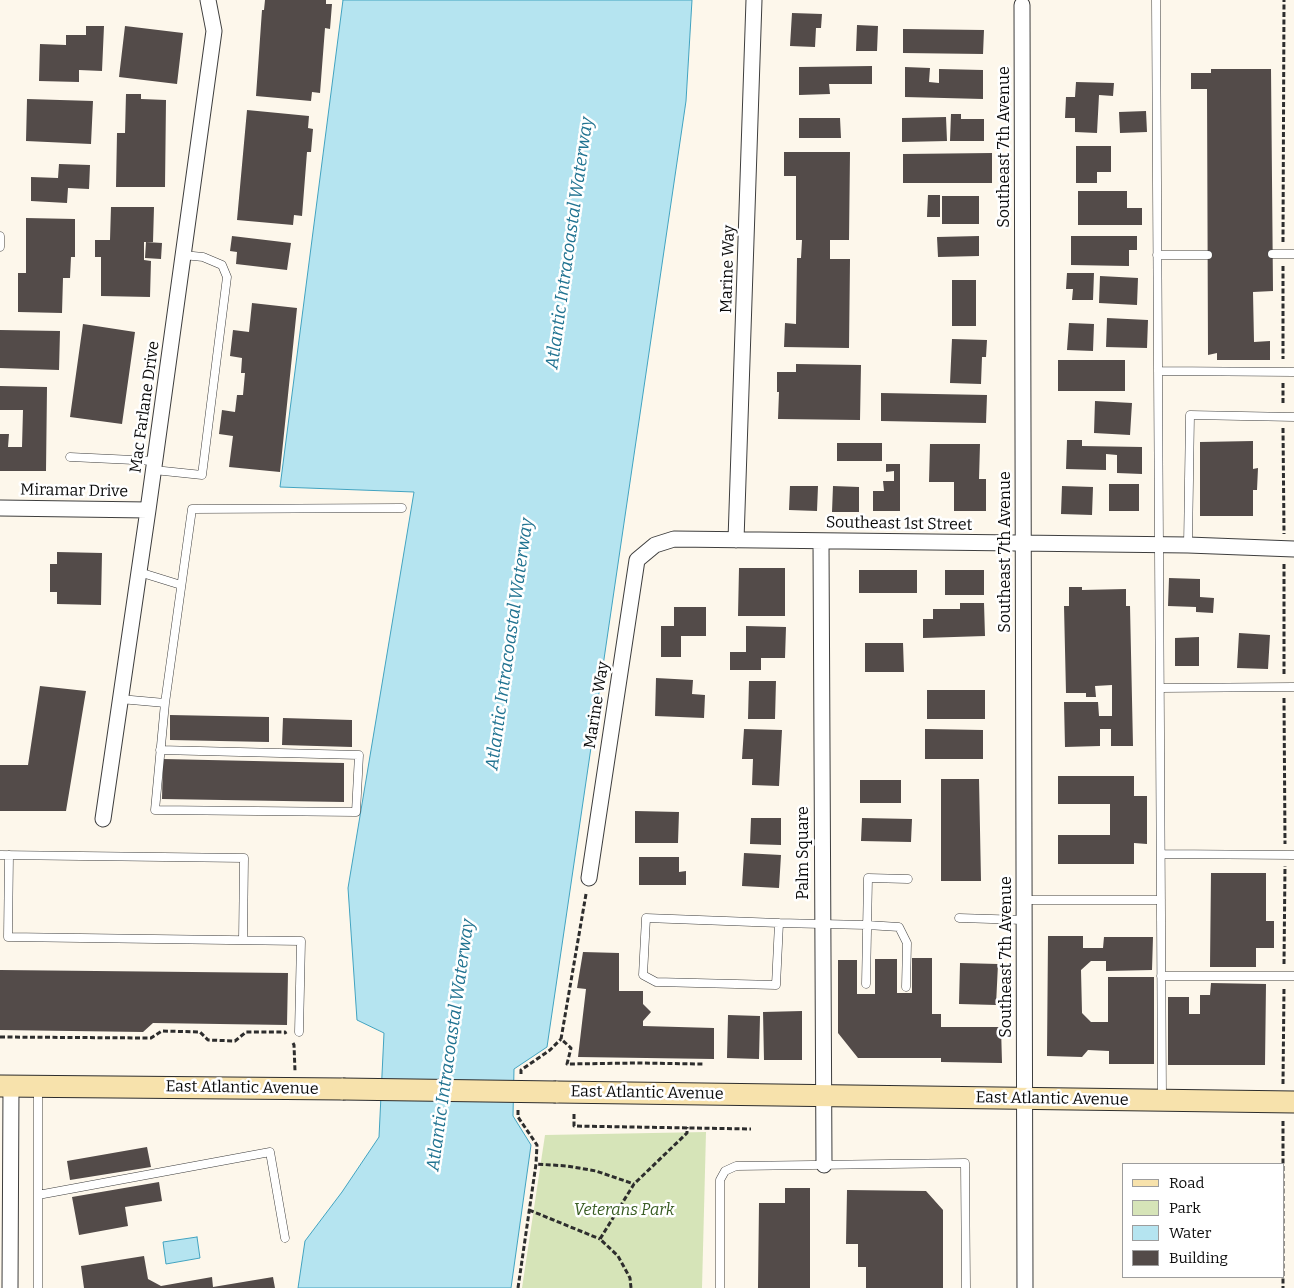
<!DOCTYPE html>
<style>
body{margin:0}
#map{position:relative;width:1294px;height:1288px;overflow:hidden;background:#fdf7eb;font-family:Bitter,serif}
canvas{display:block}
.legend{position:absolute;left:1122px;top:1163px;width:162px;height:115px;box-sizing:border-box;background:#fff;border:1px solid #9d9d9d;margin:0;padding:6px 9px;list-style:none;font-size:15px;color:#0b0b0b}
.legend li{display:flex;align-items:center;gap:10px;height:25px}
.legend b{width:25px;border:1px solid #9d9d9d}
</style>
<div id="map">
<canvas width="1294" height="1288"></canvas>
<ul class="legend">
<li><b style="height:6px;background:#f7e2ac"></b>Road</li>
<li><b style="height:14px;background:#d6e4b8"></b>Park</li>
<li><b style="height:14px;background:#b5e4f0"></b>Water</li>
<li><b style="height:14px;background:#534b49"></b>Building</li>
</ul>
</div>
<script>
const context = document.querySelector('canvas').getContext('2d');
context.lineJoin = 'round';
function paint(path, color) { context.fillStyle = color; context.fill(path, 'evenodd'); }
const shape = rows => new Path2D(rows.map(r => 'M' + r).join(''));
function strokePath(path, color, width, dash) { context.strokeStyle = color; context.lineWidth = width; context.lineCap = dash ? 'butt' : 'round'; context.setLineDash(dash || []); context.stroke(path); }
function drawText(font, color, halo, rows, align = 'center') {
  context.font = font + ' Bitter,serif'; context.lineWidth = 5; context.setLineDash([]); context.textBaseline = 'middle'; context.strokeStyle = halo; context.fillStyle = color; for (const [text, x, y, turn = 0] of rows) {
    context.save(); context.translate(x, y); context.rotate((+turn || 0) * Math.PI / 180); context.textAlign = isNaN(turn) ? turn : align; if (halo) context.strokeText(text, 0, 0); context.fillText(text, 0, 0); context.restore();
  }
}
paint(shape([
 [706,1132,702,1288,522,1288,545,1135]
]), '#d6e4b8');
const water = shape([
 [343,0,692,0,686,101,547,1047,514,1069,513,1116,531,1145,511,1288,298,1288,305,1241,342,1192,379,1137,384,1033,357,1020,348,888,414,492,280,487,343,0],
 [197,1237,200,1258,166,1264,163,1242,197,1237]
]);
paint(water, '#b5e4f0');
strokePath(water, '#42a3c0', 1);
paint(shape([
 [265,0,326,0,326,4,332,4,330,29,325,28,320,93,312,92,311,101,256,96,262,10,264,10],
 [792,13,822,14,821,28,816,28,815,47,790,46],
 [857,25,878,26,877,51,856,51],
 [86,26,104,26,102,71,79,70,79,82,39,81,40,44,66,45,66,35,86,35],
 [125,26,183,33,177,84,119,77],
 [903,29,984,30,983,54,903,53],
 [872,66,872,84,829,84,830,94,799,95,799,67],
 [905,67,930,68,929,82,939,83,939,69,983,70,983,99,905,97],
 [1211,69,1271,69,1273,291,1253,292,1254,342,1270,341,1270,360,1217,360,1217,353,1208,355,1207,89,1191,89,1191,73,1211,73],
 [1076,82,1114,83,1113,96,1099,95,1097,133,1075,132,1075,118,1065,118,1066,97,1075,97],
 [126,94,141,94,141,99,166,100,165,187,116,187,117,133,125,133],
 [27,99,93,101,91,144,26,141],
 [247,110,309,116,308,128,313,129,311,152,307,152,302,216,294,215,293,225,237,220],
 [1146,111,1147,132,1120,133,1119,112],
 [951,114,961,114,961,119,984,119,984,141,950,141],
 [946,117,947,141,902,142,902,118],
 [799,118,840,118,841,138,799,138],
 [1076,146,1111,146,1111,172,1097,172,1097,183,1076,183],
 [784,152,850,152,849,240,830,240,830,259,850,259,849,348,784,347,785,323,796,324,797,258,801,258,802,240,796,240,796,176,784,176],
 [992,153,992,183,903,183,903,154],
 [59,164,90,165,89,189,68,188,67,203,31,201,31,177,58,178],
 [1078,191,1127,191,1127,208,1142,208,1142,225,1078,225],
 [928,195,940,195,940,217,927,217],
 [942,196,979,196,979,224,942,224],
 [111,207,154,207,153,242,144,242,144,260,151,261,150,297,101,296,101,257,95,257,95,240,110,240],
 [26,218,75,219,75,257,71,257,70,278,63,278,62,313,18,312,18,273,26,273],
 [232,236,291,243,287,270,236,264,237,252,230,251],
 [979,236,979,256,938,257,937,237],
 [1071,236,1137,236,1137,250,1129,250,1129,266,1071,265],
 [146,242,162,243,161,259,145,258],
 [1067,273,1094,273,1093,300,1072,300,1073,289,1066,289],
 [1100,276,1138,278,1137,305,1099,303],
 [952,280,976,280,976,326,952,326],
 [252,303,297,308,280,472,229,467,233,436,219,434,222,410,235,412,237,395,243,395,245,373,241,373,242,358,230,356,233,330,249,332],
 [1107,318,1148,320,1147,348,1106,347],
 [1069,323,1094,324,1093,351,1067,350],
 [83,324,135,332,122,424,70,417],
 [0,330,60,331,59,370,0,368],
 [952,339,987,340,986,357,982,357,981,384,950,383],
 [1058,360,1125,360,1125,391,1058,391],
 [796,364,861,365,860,420,778,419,779,392,777,392,777,372,796,372],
 [0,386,47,387,46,471,0,471,0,434,9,434,8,447,22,447,23,410,0,410],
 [881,393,987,395,986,423,881,421],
 [1095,401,1132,403,1130,435,1094,433],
 [1067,440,1082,440,1082,446,1142,447,1142,474,1117,473,1117,455,1106,454,1106,470,1066,469],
 [1253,441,1253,469,1258,468,1257,490,1253,490,1253,516,1200,516,1200,442],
 [837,443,882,443,882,461,837,461],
 [930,444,980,444,979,479,986,479,986,511,954,511,954,482,929,482],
 [886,464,900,464,900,511,873,511,873,491,884,491,883,481,894,481,894,471,886,472],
 [1109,484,1139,484,1139,511,1109,511],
 [790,486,818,486,817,511,789,510],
 [833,486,859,487,859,512,832,512],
 [1062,486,1093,487,1092,515,1061,514],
 [57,552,102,553,101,605,57,604,57,592,50,592,50,564,57,564],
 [739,568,785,568,785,616,738,616],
 [859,570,917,570,917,593,859,593],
 [945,570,984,570,984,595,945,595],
 [1169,578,1200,579,1200,597,1214,598,1213,613,1196,612,1196,607,1168,606],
 [1069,587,1082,587,1082,590,1126,589,1126,606,1130,606,1133,746,1111,746,1111,729,1100,729,1100,746,1065,747,1064,702,1098,702,1099,716,1112,716,1112,685,1095,686,1096,697,1086,697,1086,693,1066,693,1064,606,1069,606],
 [960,603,984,603,985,636,923,638,923,619,933,619,933,609,960,609],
 [674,607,706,607,706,636,681,636,681,657,661,657,661,626,674,626],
 [746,626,786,627,785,658,761,658,761,670,730,670,730,652,746,652],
 [1239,633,1270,635,1268,669,1237,668],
 [1199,637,1199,666,1175,666,1175,638],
 [865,643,903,643,904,672,865,672],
 [656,678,693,680,692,694,705,695,704,718,655,716],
 [749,681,776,681,775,719,748,719],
 [40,686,86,691,66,811,0,811,0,765,28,765],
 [927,690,985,690,985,719,927,719],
 [170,715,269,717,269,742,170,740],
 [283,718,352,720,352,747,282,745],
 [744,729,782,730,779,786,752,785,753,759,742,759],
 [925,729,983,730,983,759,925,759],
 [163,759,344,763,344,802,162,799],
 [1058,776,1134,776,1134,796,1147,796,1147,844,1134,843,1134,864,1058,864,1058,835,1110,835,1110,804,1058,804],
 [941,779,979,779,981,881,941,881],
 [860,780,901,780,901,803,860,803],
 [635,811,679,812,678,843,635,843],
 [751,818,781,818,781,845,750,844],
 [862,818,912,819,911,842,861,841],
 [744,853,781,855,779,888,742,886],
 [639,857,679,857,679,872,686,871,686,885,639,885],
 [1211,873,1266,873,1266,921,1274,921,1274,948,1256,948,1256,967,1210,967],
 [1048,936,1083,936,1083,948,1103,948,1104,937,1153,937,1152,970,1106,971,1106,961,1091,961,1081,970,1082,1013,1091,1022,1108,1022,1108,977,1154,977,1154,1064,1109,1064,1109,1051,1088,1050,1082,1057,1047,1056],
 [583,952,619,953,619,991,643,991,643,1004,651,1012,643,1021,643,1026,714,1028,714,1059,578,1057,586,989,577,988],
 [912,958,932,958,932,1014,941,1014,941,1027,1001,1027,1002,1063,941,1062,941,1058,858,1058,838,1033,838,960,857,960,857,994,875,994,875,959,897,959,897,993,912,993],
 [960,963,998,964,996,1005,959,1004],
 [0,970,288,973,287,1025,153,1023,143,1032,0,1030],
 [1211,983,1266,984,1265,1065,1168,1065,1168,997,1189,997,1189,1014,1200,1014,1200,995,1210,995],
 [802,1011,802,1060,764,1060,763,1012],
 [728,1015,760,1016,759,1059,727,1058],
 [147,1147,151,1167,70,1180,67,1161],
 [159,1182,162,1201,125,1207,128,1226,79,1235,72,1197],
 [785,1188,810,1188,810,1288,758,1288,759,1203,785,1203],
 [847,1190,926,1191,943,1210,943,1288,866,1288,866,1267,858,1267,858,1244,846,1244],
 [144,1256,148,1279,161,1286,212,1277,213,1287,273,1277,275,1288,84,1288,81,1266]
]), '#534b49');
const lane = shape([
 [1156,0,1162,1098],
 [0,236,0,247],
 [1272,254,1294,254],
 [1157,255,1208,255],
 [1158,371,1294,372],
 [70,457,155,461],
 [154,470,202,475,227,277,222,265,203,257,183,255],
 [1188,545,1190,415,1294,417],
 [139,572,181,585],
 [1160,688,1294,687],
 [120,699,165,703],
 [160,750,359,755,356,812,155,810,165,703,192,509,402,508],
 [1161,854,1294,855],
 [0,855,244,858,243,940],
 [9,855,8,937,301,941,299,1032],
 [1024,900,1161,900],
 [959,918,1024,920],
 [779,923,776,985,656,982,643,975,646,918,779,923,822,924,867,925,899,927,907,943,906,987],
 [1161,976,1294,976],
 [866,984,868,878,908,879],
 [38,1088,38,1288],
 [38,1195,270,1152,285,1238],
 [720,1288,720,1180,725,1171,736,1166,965,1163,966,1288]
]);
const street = shape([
 [1022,5,1025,1288],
 [0,508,148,510],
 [736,540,754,0],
 [821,541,824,1165],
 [103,819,148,510,214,31,208,0],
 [589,878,637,560,655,545,674,539,1188,545,1294,549],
 [10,1288,11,1086]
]);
const secondary = shape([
 [0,1086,343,1089],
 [556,1092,1294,1102]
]);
strokePath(lane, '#3e3e3e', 9);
strokePath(street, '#3e3e3e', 17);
strokePath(secondary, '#2d2d2d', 23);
strokePath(shape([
 [1283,242,1284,0],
 [1283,266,1283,359],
 [1283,383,1283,404],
 [1283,428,1284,534],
 [1284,674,1284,563],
 [1284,698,1285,844],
 [586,894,561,1039,571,1048,567,1064,637,1063,703,1064],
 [1284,964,1285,866],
 [0,1037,151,1038,162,1031,200,1032,208,1040,235,1041,246,1032,285,1032,286,1034],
 [293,1043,294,1045,295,1071],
 [521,1074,521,1070,550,1050,561,1039],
 [1283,1084,1284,988],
 [518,1110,518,1117,537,1145,536,1164],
 [574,1114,574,1126,751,1129],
 [1283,1121,1283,1288],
 [529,1210,600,1239],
 [518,1288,536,1164,567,1166,596,1171,634,1184],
 [631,1288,630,1278,618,1256,600,1239,634,1184,687,1133,687,1127]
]), '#2d2d2d', 3, [5, 2.5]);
strokePath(lane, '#fff', 8);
strokePath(street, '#fff', 15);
strokePath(secondary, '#f7e2ac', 21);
const secondaryBridge = shape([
 [343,1089,556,1092]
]);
strokePath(secondaryBridge, '#2d2d2d', 23, []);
strokePath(secondaryBridge, '#f7e2ac', 21);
drawText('16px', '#0b0b0b', '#fff', [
 ["Southeast 7th Avenue",1005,147,-90],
 ["Marine Way",728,269,-88],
 ["Mac Farlane Drive",145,407,-82],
 ["Miramar Drive",74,491,1],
 ["Southeast 1st Street",899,524,1],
 ["Southeast 7th Avenue",1006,552,-90],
 ["Marine Way",597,705,-81],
 ["Palm Square",804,853,-90],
 ["Southeast 7th Avenue",1007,957,-90],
 ["East Atlantic Avenue",242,1088,1],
 ["East Atlantic Avenue",647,1093,1],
 ["East Atlantic Avenue",1052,1099,1]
]);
drawText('italic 16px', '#385c22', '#fff', [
 ["Veterans Park",624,1211]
]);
drawText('italic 18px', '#217391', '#fff', [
 ["Atlantic Intracoastal Waterway",570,243,-82],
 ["Atlantic Intracoastal Waterway",510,644,-82],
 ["Atlantic Intracoastal Waterway",451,1045,-82]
]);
</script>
